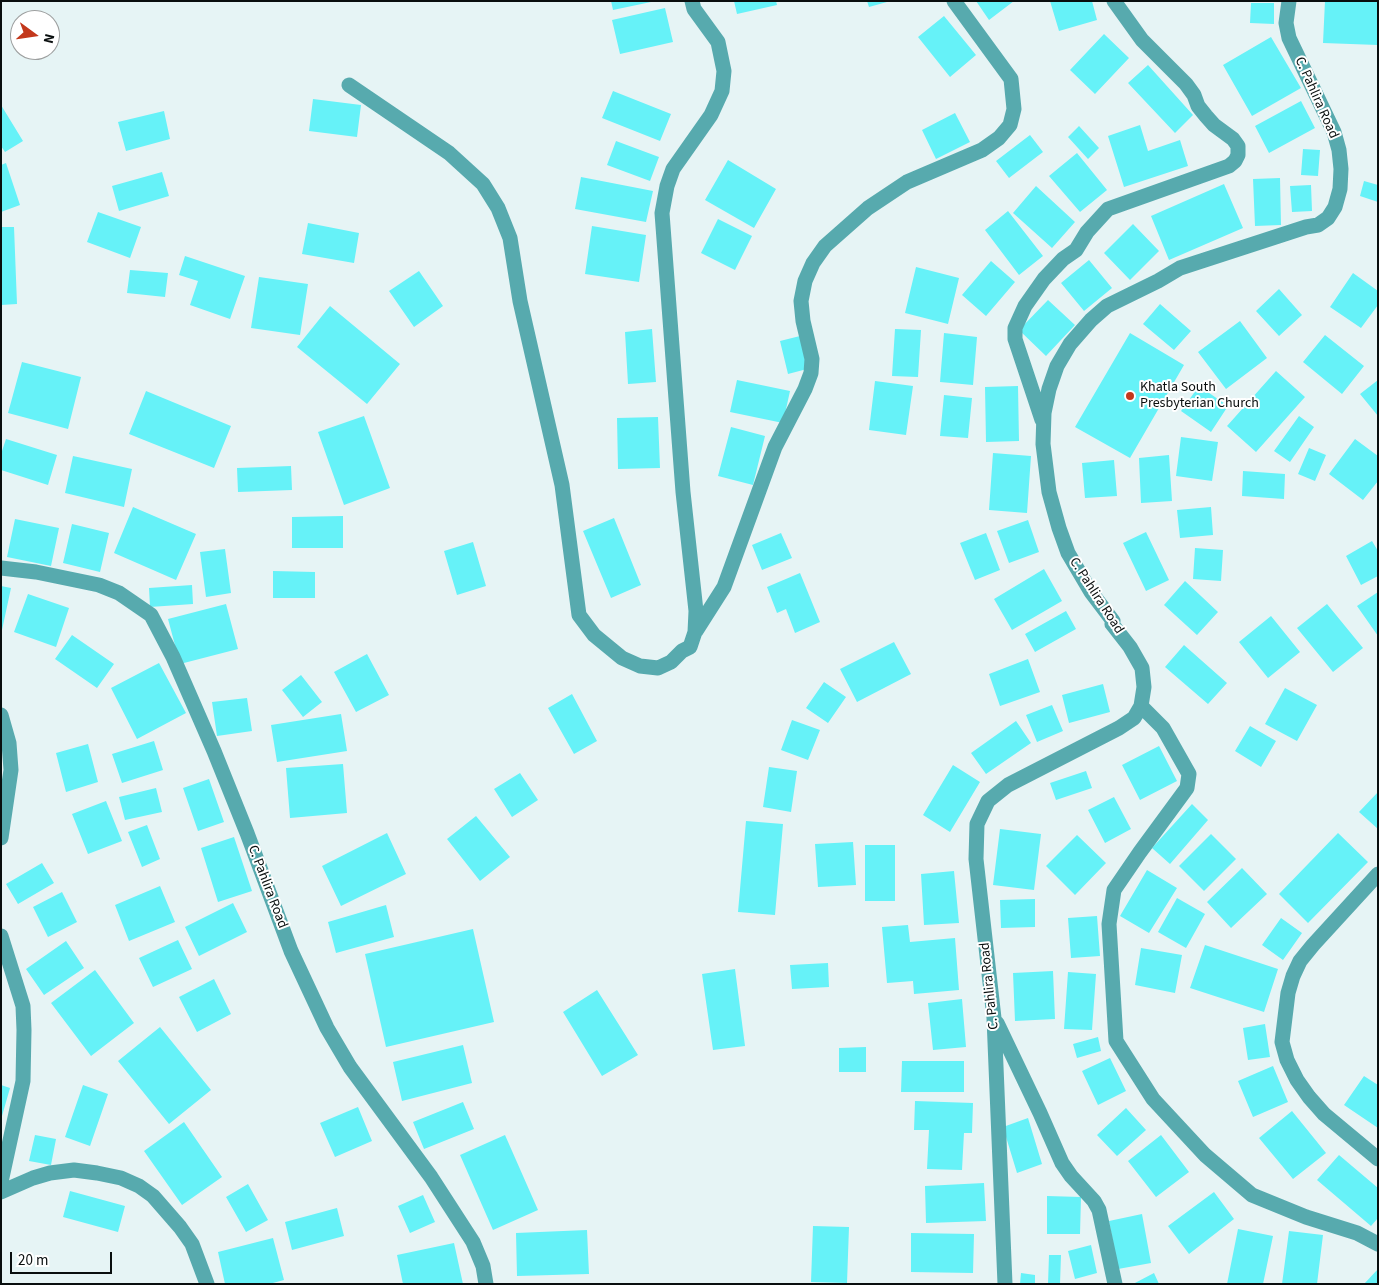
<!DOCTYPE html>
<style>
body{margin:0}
#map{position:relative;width:1379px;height:1285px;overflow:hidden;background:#e6f4f5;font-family:"Source Sans 3",sans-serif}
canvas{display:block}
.frame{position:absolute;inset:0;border:2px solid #090e0e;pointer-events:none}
.north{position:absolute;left:10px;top:10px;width:50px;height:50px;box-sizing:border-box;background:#fff;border:1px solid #9d9f9f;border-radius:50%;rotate:104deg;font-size:14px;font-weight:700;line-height:20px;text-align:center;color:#090e0e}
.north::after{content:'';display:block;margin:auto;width:18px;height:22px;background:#c3381c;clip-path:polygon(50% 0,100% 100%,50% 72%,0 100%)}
.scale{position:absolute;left:10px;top:1252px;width:102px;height:22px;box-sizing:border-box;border:2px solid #090e0e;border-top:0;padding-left:6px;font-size:15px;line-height:18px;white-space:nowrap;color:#090e0e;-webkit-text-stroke:4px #fff;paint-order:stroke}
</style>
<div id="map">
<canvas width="1379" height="1285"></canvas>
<div class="frame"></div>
<div class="north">N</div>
<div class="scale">20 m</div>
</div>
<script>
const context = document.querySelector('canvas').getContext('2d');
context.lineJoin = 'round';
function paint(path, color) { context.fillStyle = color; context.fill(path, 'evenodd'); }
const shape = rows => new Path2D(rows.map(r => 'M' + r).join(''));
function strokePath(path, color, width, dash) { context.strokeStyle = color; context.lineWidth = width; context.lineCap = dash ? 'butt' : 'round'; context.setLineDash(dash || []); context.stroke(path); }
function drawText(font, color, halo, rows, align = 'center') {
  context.font = font + ' "Source Sans 3",sans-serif'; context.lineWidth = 4; context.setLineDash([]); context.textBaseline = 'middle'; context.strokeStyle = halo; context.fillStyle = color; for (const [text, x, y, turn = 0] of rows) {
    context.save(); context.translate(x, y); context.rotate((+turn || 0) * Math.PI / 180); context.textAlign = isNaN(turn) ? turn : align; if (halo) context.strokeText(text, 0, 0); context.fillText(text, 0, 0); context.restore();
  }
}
paint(shape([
 [611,1,651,1,651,2,613,10],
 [734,1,776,1,777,5,737,14],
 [867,1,887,1,887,2,869,7],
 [976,1,1014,1,989,20],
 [1050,1,1092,1,1097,20,1059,31],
 [1325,1,1378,1,1378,45,1323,43],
 [1251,3,1274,3,1274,24,1250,23],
 [665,8,673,42,620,54,612,20],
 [944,16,976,55,950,77,918,37],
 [1104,34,1129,58,1095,94,1070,70],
 [1271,37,1301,88,1252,116,1223,65],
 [1148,65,1193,115,1175,133,1128,83],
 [613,91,671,114,660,141,602,118],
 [313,99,361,105,357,137,309,131],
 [1301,101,1315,128,1269,153,1255,126],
 [1,105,23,141,5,152,1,146],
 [164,111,170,139,126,151,118,122],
 [955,113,970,142,936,159,922,130],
 [1140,125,1148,151,1180,140,1188,166,1124,187,1108,136],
 [1079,126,1099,148,1088,159,1068,137],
 [1030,135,1043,152,1009,178,996,161],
 [616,141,659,157,650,181,607,165],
 [1303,149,1320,150,1318,176,1301,175],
 [1077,153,1107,190,1080,212,1049,176],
 [728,160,776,189,754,228,705,200],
 [6,163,20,205,1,212,1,165],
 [162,172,169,196,119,211,112,186],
 [581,177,653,191,646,222,575,209],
 [1280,178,1281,225,1255,226,1253,179],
 [1364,181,1378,185,1378,202,1360,196],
 [1224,184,1243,228,1169,260,1151,216],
 [1311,185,1312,211,1292,212,1290,186],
 [1036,186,1075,222,1052,248,1013,213],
 [1008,211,1043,256,1019,275,985,230],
 [98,212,141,227,130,258,87,242],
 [718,219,752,236,735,270,701,253],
 [308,223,359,233,354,263,302,254],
 [1133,224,1159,251,1130,280,1104,253],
 [592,226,646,235,639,282,585,274],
 [1,227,14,227,17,304,1,305],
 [185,256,245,276,230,319,190,305,198,281,179,275],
 [1089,260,1112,288,1084,311,1061,283],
 [991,261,1015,282,986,316,962,295],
 [916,267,959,278,948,324,905,313],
 [130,270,168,273,165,297,127,293],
 [419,271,443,306,414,327,389,291],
 [1353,273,1378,291,1378,305,1361,328,1330,307],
 [259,277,308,284,300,335,251,328],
 [1279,289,1302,315,1279,336,1256,311],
 [1048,300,1075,325,1046,356,1019,330],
 [1160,304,1191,331,1174,350,1143,324],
 [330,306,400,364,367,404,297,347],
 [1240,321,1267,358,1226,389,1198,352],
 [652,329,656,382,628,384,625,332],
 [895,329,921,330,918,377,892,376],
 [944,333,977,337,973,385,940,382],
 [1130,333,1184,365,1130,458,1075,427],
 [1325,335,1364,366,1342,394,1303,362],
 [800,336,807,369,788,374,780,341],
 [22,362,81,377,68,429,8,413],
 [1276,371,1305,397,1256,452,1227,426],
 [737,380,790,391,783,423,730,412],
 [1378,380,1378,416,1360,394],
 [875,381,913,386,906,435,869,430],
 [1018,386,1019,441,986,442,985,387],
 [1199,386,1228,406,1211,432,1181,411],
 [146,391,231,426,214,468,129,434],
 [944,395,972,398,968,438,940,436],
 [364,416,390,488,344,505,318,432],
 [1299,416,1314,427,1290,462,1274,451],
 [658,417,660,468,618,469,617,418],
 [731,427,765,436,753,485,718,476],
 [1181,437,1218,442,1212,481,1176,476],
 [6,439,57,455,48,485,1,470,1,454],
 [1355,439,1378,456,1378,481,1363,500,1329,474],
 [1309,448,1326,455,1315,481,1298,474],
 [993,453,1031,456,1027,513,989,510],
 [1169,455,1172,501,1141,503,1139,458],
 [73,456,132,469,124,507,65,493],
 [1114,460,1117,496,1085,498,1082,463],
 [291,466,292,490,238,492,237,468],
 [1243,471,1285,474,1284,499,1242,496],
 [133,507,196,534,176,580,114,553],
 [1211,507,1213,535,1180,538,1177,510],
 [343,516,343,548,292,548,292,517],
 [614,518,641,585,611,598,583,531],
 [15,519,59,528,51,566,7,557],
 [1028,520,1039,552,1009,563,997,531],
 [72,524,109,533,100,572,63,563],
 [1146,532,1169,580,1146,591,1123,543],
 [781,533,792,558,762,570,752,545],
 [986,533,1000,570,975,580,960,543],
 [1372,541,1378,551,1378,576,1361,585,1346,556],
 [473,542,486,586,457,595,444,551],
 [1195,548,1223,550,1221,581,1193,579],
 [225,549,231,593,206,597,200,552],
 [1044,569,1062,601,1012,630,994,599],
 [273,571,315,572,315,598,273,598],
 [800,573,820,622,795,633,786,609,777,613,767,587],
 [1185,581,1218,612,1197,635,1164,605],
 [192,585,193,604,150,607,149,588],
 [1,586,11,588,2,630,1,630],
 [1378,592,1378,636,1357,606],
 [28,594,69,608,56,647,14,632],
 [226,604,238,649,180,664,168,619],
 [1327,604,1363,648,1333,672,1297,628],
 [1066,611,1076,629,1035,652,1025,634],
 [1271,616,1300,652,1268,678,1239,642],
 [72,635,114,664,97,688,55,659],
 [894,642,911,674,857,702,840,669],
 [1184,645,1227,683,1208,704,1165,667],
 [367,654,389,695,356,712,334,672],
 [1028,659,1040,692,1000,706,989,674],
 [159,663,186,713,137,739,111,688],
 [301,675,322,702,303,717,282,690],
 [824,682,846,697,828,723,806,708],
 [1103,684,1110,712,1069,723,1062,695],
 [1285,688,1317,705,1297,741,1265,724],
 [572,694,597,741,574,754,548,708],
 [247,698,252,731,217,736,212,702],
 [1052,705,1063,731,1037,742,1026,715],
 [341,714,347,751,277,762,271,725],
 [792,720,820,730,808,760,781,750],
 [1016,721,1031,743,986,774,971,753],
 [1250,726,1276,741,1261,767,1235,751],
 [154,741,163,770,122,783,112,754],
 [88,744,98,782,66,792,56,753],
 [1159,746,1177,781,1140,800,1122,765],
 [343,764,347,813,290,818,286,768],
 [953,765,980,782,950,832,923,815],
 [769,767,797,771,791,812,763,807],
 [1086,771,1092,788,1056,800,1050,783],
 [520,773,538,800,512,817,494,789],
 [209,779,224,822,198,831,183,788],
 [156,788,162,812,125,820,119,797],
 [1378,792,1378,829,1359,812],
 [1114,797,1131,829,1105,843,1088,810],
 [106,801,122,841,88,854,72,814],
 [1192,804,1208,820,1170,864,1152,848],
 [476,816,510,857,480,881,447,839],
 [746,821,783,824,775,915,738,912],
 [147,825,160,859,142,867,128,832],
 [1000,829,1041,834,1034,890,993,885],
 [387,833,406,874,341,906,322,866],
 [1338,833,1368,862,1308,923,1279,894],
 [1211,834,1236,859,1204,891,1179,866],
 [1077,835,1106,863,1075,895,1046,866],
 [234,837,252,891,218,902,201,848],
 [853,842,856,885,818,887,815,844],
 [865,845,895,845,895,901,865,901],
 [42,863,54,883,18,904,6,884],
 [1242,868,1267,894,1231,928,1207,902],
 [1147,870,1177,888,1149,933,1120,916],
 [954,871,959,923,924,925,921,874],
 [160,886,175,922,129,941,115,905],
 [62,892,77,922,48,937,33,907],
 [1177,898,1205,914,1186,948,1158,932],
 [1035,899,1035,927,1001,928,1000,900],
 [233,903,247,932,199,956,185,927],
 [386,905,394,937,336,953,328,922],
 [1097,916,1100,956,1071,958,1068,918],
 [1281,918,1302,933,1283,960,1262,945],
 [908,925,910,942,955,938,959,990,914,994,913,981,887,983,882,927],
 [473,929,494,1022,386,1047,365,954],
 [178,940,192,969,153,987,139,958],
 [66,941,84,968,44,995,26,969],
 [1205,945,1278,969,1264,1012,1190,988],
 [1141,948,1182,955,1175,993,1135,985],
 [828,963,829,987,792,989,790,965],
 [735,969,745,1046,713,1050,702,974],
 [95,970,134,1023,91,1056,51,1003],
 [1053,971,1055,1019,1015,1021,1013,973],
 [1068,972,1096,974,1092,1030,1064,1029],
 [214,979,231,1014,197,1032,179,997],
 [597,990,638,1055,602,1076,563,1012],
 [962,999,966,1047,933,1050,928,1003],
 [1265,1024,1270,1057,1248,1060,1243,1028],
 [160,1027,211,1090,169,1124,118,1061],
 [1098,1037,1101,1051,1077,1058,1073,1044],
 [463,1045,472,1083,402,1101,393,1062],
 [866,1047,866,1072,839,1072,839,1048],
 [1110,1058,1126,1091,1098,1105,1082,1071],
 [902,1061,964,1061,964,1092,901,1092],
 [1273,1066,1288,1102,1253,1117,1238,1081],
 [1364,1076,1378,1085,1378,1128,1344,1105],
 [1,1085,10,1088,2,1116,1,1116],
 [83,1085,108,1094,90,1146,65,1137],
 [915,1101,973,1103,972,1133,964,1133,962,1170,927,1169,929,1130,914,1130],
 [463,1102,474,1129,424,1149,413,1122],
 [358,1107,372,1141,335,1157,320,1123],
 [1126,1108,1146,1130,1117,1156,1097,1135],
 [1292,1111,1326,1153,1293,1179,1259,1138],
 [1028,1118,1042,1164,1017,1173,1003,1127],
 [184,1122,222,1177,182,1205,144,1151],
 [35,1135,56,1139,51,1165,29,1161],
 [505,1135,538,1210,493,1230,460,1155],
 [1161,1135,1189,1172,1156,1197,1128,1161],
 [1339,1155,1378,1188,1378,1218,1371,1226,1317,1180],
 [984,1183,986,1221,926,1223,925,1186],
 [248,1184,268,1220,246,1232,226,1197],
 [70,1191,125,1206,118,1232,63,1217],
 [1214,1192,1234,1219,1189,1254,1168,1226],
 [423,1195,435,1222,410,1233,398,1206],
 [1047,1196,1081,1197,1080,1234,1047,1234],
 [337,1208,344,1236,292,1250,285,1222],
 [1142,1214,1151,1263,1118,1269,1109,1221],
 [813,1226,849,1227,847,1283,811,1282],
 [1238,1229,1273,1236,1263,1284,1227,1284],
 [587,1230,589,1274,517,1276,516,1233],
 [1289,1231,1323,1235,1317,1284,1282,1284],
 [911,1233,974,1234,973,1273,911,1272],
 [273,1238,284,1280,269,1284,225,1284,218,1252],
 [454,1243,463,1284,403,1284,397,1255],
 [1091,1245,1097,1273,1075,1279,1068,1251],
 [1049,1255,1061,1255,1060,1284,1048,1284],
 [1378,1269,1378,1284,1364,1284],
 [1021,1273,1035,1275,1035,1284,1020,1284],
 [1154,1273,1159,1284,1133,1284]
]), '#66f2f8');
strokePath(shape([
 [349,85,449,153,483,184,498,208,510,238,520,301,562,485,579,615,594,635,622,658,640,666,658,668,671,662,682,651,690,647,695,632,696,611,683,492,662,213,667,186,673,169,711,115,722,91,724,71,718,42,694,9,692,1],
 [1042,420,1015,339,1015,328,1025,306,1044,279,1063,259,1076,250,1087,232,1108,209,1229,166,1235,161,1238,155,1238,146,1233,139,1214,125,1206,116,1198,106,1194,95,1186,84,1142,40,1114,1],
 [1,568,36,572,99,585,119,593,151,615,173,657,214,751,247,833,291,951,327,1028,350,1067,431,1177,473,1242,483,1266,486,1284],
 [696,631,724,587,775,447,805,389,811,373,812,359,803,321,801,301,805,281,813,263,825,246,868,208,907,182,982,150,999,138,1010,125,1014,109,1011,79,954,1],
 [1141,706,1163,728,1189,774,1187,788,1140,852,1114,890,1109,924,1116,1041,1153,1099,1205,1155,1252,1195,1306,1217,1357,1233,1378,1244],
 [1,715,9,743,11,770,1,838],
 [1378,874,1313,945,1300,961,1293,976,1288,993,1282,1042,1287,1060,1297,1080,1309,1097,1324,1114,1378,1159],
 [1,936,23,1006,24,1030,23,1081,1,1182],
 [997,1023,1040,1113,1062,1163,1071,1176,1094,1201,1099,1210,1115,1284],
 [1,1192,33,1178,50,1173,74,1170,97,1173,121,1178,139,1186,153,1196,180,1227,192,1244,207,1284],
 [1005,1284,994,1018,976,859,977,824,988,801,1008,785,1119,728,1134,718,1141,706,1144,687,1142,668,1130,647,1112,624,1113,621,1091,592,1068,553,1059,528,1049,492,1043,444,1044,413,1049,389,1057,366,1070,344,1091,320,1107,306,1158,281,1180,268,1306,227,1318,225,1328,218,1335,207,1340,189,1341,169,1339,150,1334,132,1289,38,1286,23,1289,1]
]), '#57aaae', 15);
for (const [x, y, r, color] of [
 [1130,396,5,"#c3381c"]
]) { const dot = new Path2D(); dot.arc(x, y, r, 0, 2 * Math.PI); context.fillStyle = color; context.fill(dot); strokePath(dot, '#fff', 2); }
drawText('14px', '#090e0e', '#fff', [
 ["C. Pahlira Road",1316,98,66],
 ["C. Pahlira Road",1096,596,57],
 ["C. Pahlira Road",267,887,69],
 ["C. Pahlira Road",990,986,-96]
]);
drawText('14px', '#090e0e', '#fff', [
 ["Khatla South",1140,388],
 ["Presbyterian Church",1140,404]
], 'left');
</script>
